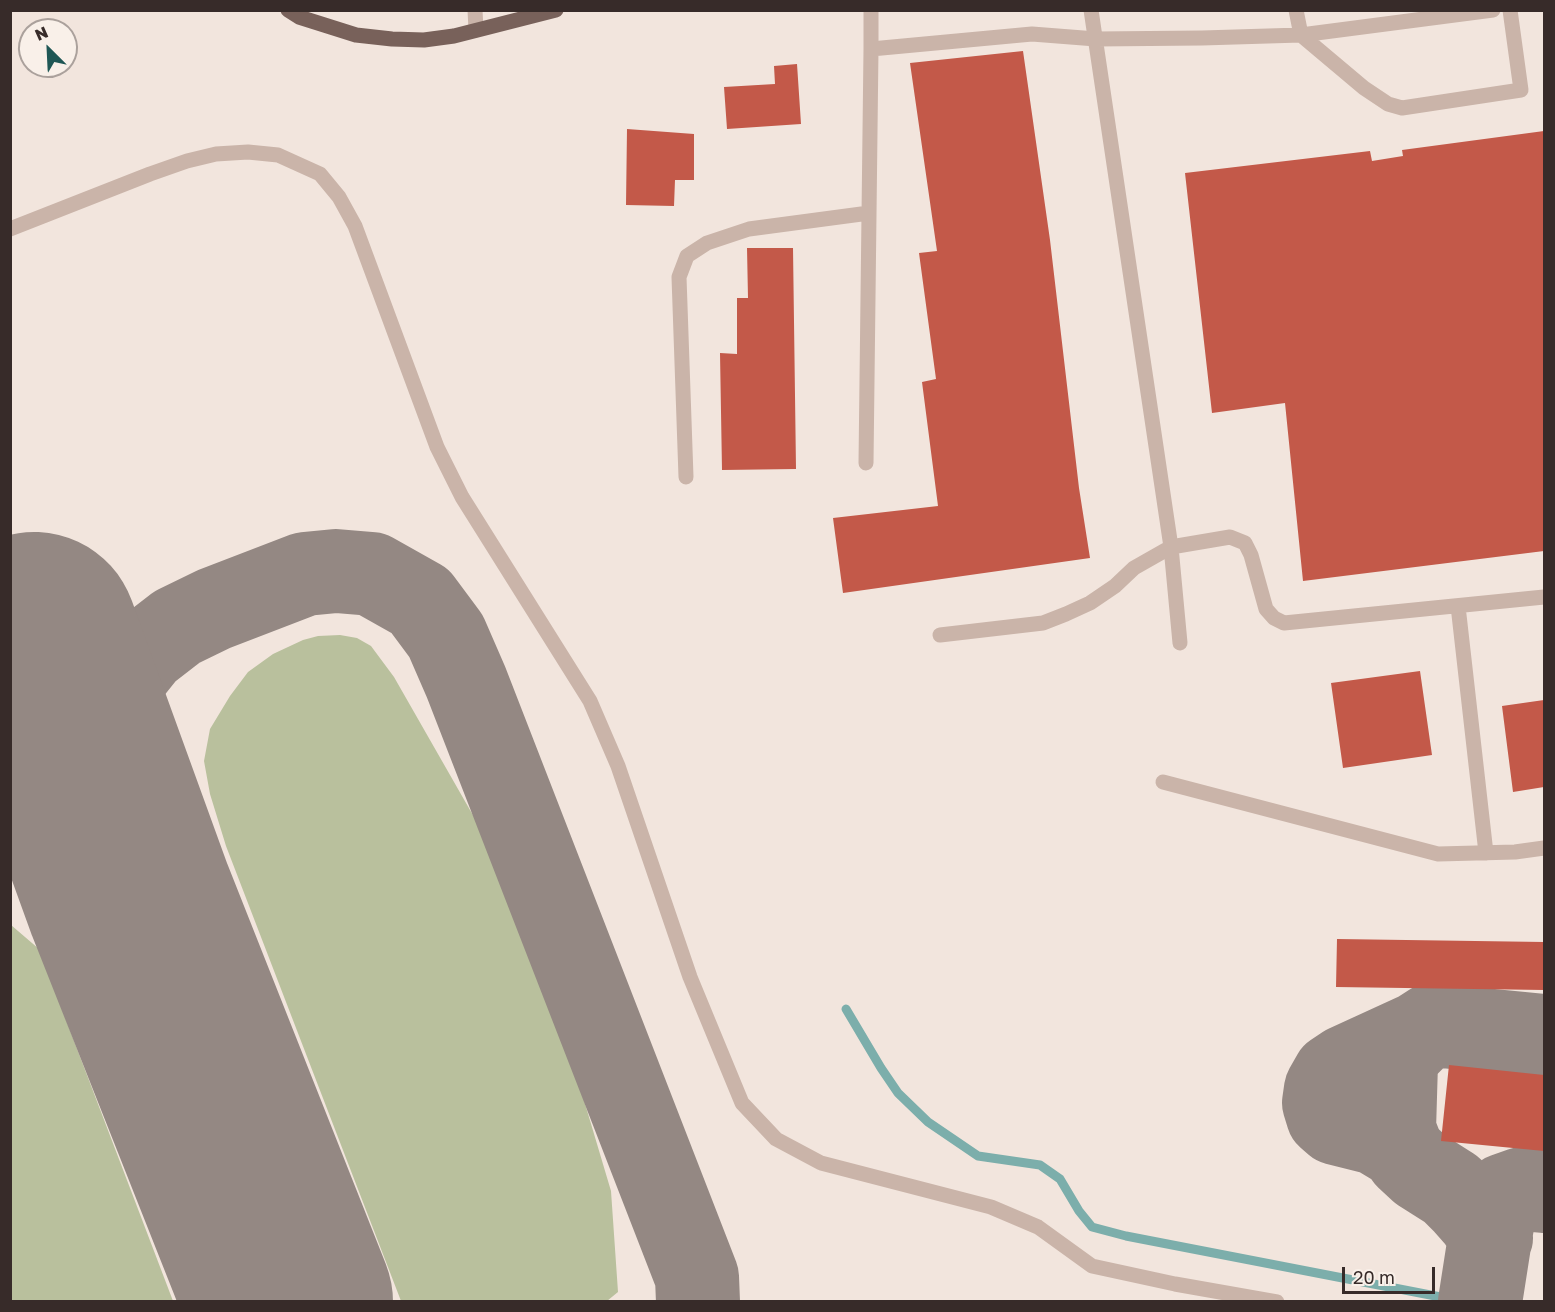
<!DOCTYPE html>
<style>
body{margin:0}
#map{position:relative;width:1555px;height:1312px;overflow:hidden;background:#f2e5dd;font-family:"Golos Text",sans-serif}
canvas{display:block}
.frame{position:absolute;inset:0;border:12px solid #372b29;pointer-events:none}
.north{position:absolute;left:18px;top:18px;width:60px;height:60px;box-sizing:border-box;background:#f9f0e9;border:2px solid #aba19c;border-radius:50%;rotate:336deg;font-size:16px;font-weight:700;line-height:24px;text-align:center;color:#372b29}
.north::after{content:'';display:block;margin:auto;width:21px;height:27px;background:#1f5755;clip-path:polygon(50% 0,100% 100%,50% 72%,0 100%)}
.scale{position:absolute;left:1342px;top:1267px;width:93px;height:27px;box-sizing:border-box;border:3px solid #372b29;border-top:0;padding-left:8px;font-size:18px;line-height:21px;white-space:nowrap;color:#372b29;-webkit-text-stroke:4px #f9f0e9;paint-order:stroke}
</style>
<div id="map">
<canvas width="1555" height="1312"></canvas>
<div class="frame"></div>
<div class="north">N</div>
<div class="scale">20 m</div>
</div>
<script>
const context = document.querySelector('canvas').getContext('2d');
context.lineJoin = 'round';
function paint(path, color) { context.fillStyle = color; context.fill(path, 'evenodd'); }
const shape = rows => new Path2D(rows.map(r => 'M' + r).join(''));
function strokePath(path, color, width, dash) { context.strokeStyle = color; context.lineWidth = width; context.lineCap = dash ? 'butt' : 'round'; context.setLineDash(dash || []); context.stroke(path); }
paint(shape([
 [340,635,357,638,371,646,394,677,478,824,507,891,572,1060,611,1191,618,1292,607,1301,401,1301,226,846,210,794,204,761,210,729,230,696,248,672,273,654,303,640,318,636],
 [11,925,39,949,173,1301,11,1301]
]), '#b9c09d');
strokePath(shape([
 [846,1009,881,1068,898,1093,928,1122,978,1156,1040,1165,1060,1179,1079,1211,1092,1227,1126,1236,1451,1299]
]), '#7caeab', 9);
strokePath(shape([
 [100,816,98,738,109,705,122,681,146,651,177,627,214,609,305,574,336,571,372,574,420,601,446,636,466,682,697,1277,698,1302],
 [10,827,26,828,62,841,129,898],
 [1401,1148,1376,1133,1336,1123,1328,1116,1324,1103,1326,1089,1334,1075,1346,1067,1418,1034],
 [1491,1238,1479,1219,1464,1202,1451,1189,1421,1170,1407,1157,1401,1148,1394,1130,1396,1063,1404,1048,1418,1034,1432,1025,1544,1036],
 [1480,1302,1495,1206,1505,1195,1522,1189,1544,1191]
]), '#948883', 84);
strokePath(shape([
 [34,636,129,898,289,1302]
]), '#948883', 208);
paint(shape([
 [1023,51,1050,240,1079,488,1090,558,843,593,833,518,938,506,922,382,936,379,919,253,937,251,910,63],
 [797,64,801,124,727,129,724,87,775,84,774,66],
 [627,129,694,134,694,180,675,180,674,206,626,205],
 [1544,131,1544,551,1303,581,1285,403,1212,413,1185,173,1370,151,1372,161,1403,156,1402,150],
 [747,248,793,248,796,469,722,470,720,353,737,354,737,298,748,298],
 [1420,671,1432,755,1343,768,1331,683],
 [1544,700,1544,787,1513,792,1502,706],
 [1337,939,1544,942,1544,990,1336,987],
 [1449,1065,1544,1075,1544,1151,1441,1141]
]), '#c35949');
strokePath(shape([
 [475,10,476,30],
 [871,10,871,49,1032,34,1096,39,1202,38,1301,35,1296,10],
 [1091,10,1171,547,1230,537,1245,543,1251,555,1266,609,1274,618,1284,623,1544,597],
 [1301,35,1364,88,1388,104,1402,108,1521,90,1510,10],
 [1301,35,1493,10],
 [10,229,150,174,187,161,216,154,248,152,278,155,320,174,339,197,355,226,437,447,462,497,590,701,618,766,690,977,742,1103,776,1139,821,1163,991,1207,1038,1227,1092,1266,1175,1284,1277,1302],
 [866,463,871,49],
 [686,477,679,277,687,256,707,243,749,229,869,213],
 [1458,606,1486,853],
 [940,635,1043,623,1066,614,1090,603,1115,586,1134,568,1171,547,1180,643],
 [1163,782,1438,854,1515,852,1544,848]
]), '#cab4a9', 15);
strokePath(shape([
 [288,10,299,17,356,35,392,39,424,40,454,36,556,10]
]), '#78615a', 15);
</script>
